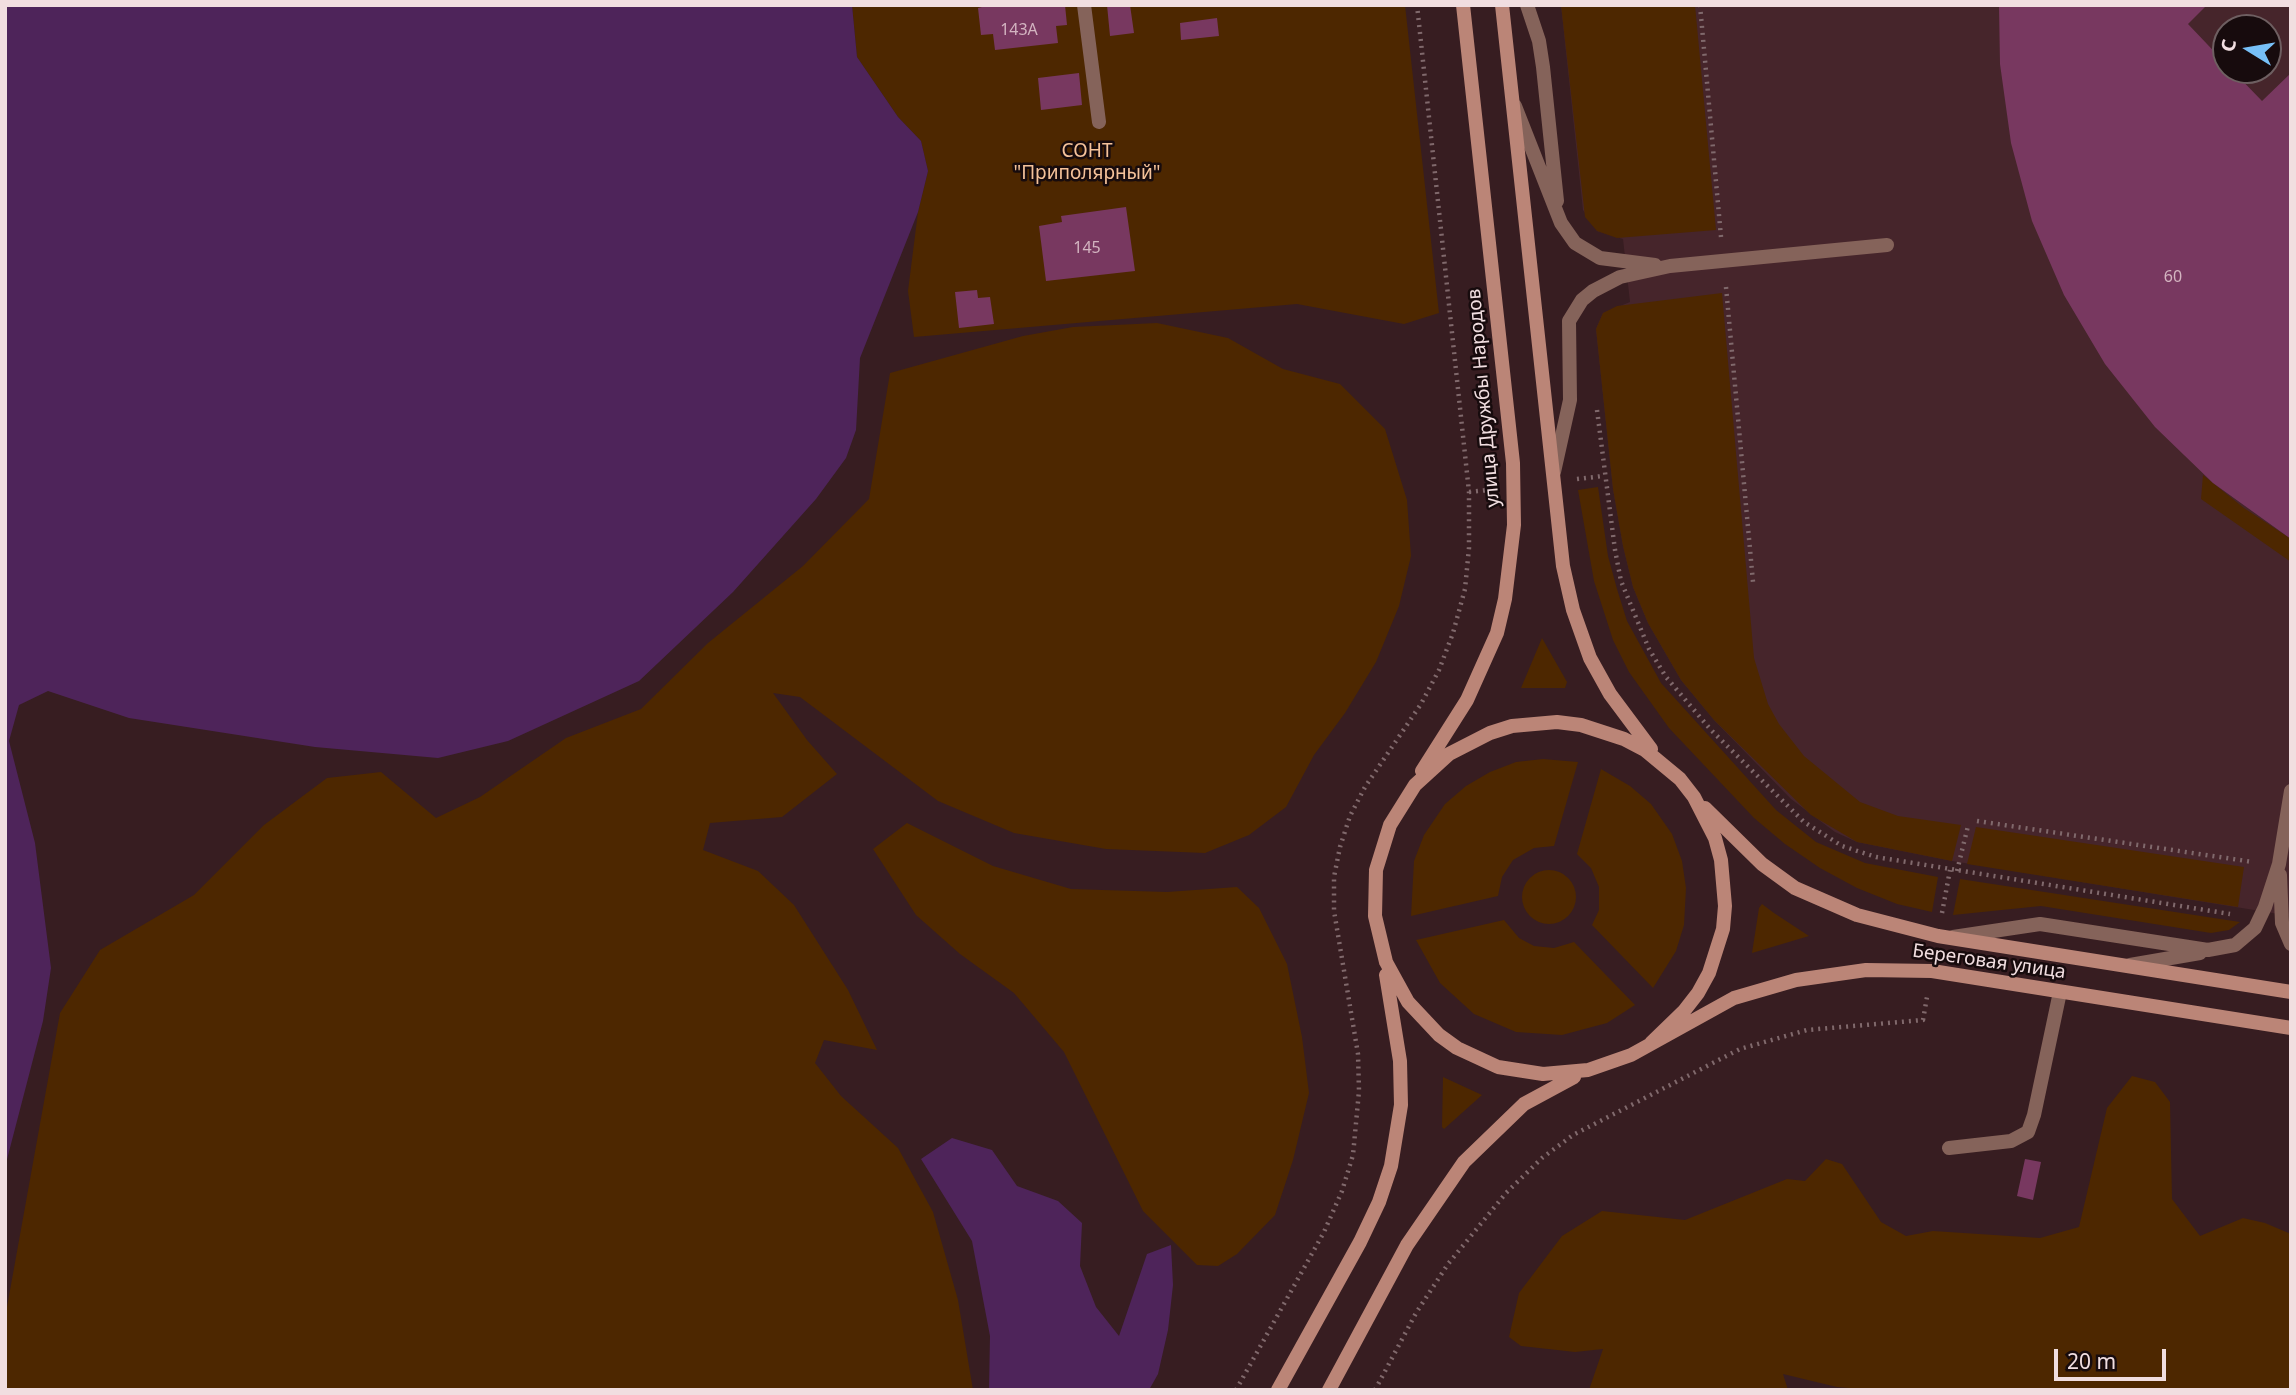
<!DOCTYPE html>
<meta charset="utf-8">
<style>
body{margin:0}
#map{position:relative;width:2296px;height:1395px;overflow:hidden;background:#371d21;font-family:"Noto Sans",sans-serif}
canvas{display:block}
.frame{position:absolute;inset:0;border:7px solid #f1dee0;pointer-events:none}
.north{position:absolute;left:2212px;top:14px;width:70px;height:70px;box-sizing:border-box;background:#170b0d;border:2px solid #6e5f61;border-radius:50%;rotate:281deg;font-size:19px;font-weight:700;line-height:28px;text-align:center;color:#f1dee0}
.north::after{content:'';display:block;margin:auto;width:24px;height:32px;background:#77c0f7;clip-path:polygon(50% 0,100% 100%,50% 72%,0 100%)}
.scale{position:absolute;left:2054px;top:1349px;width:112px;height:32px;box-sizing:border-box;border:4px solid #f1dee0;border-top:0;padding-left:9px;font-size:21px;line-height:24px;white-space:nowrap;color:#f1dee0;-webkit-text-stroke:5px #170b0d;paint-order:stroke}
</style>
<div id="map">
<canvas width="2296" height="1395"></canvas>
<div class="frame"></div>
<div class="north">С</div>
<div class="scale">20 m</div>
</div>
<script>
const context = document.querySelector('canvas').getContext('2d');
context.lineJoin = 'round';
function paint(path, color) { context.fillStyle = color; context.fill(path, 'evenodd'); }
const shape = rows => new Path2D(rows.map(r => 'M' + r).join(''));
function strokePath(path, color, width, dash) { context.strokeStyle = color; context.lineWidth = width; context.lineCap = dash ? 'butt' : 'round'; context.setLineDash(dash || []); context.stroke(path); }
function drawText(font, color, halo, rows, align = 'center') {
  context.font = font + ' "Noto Sans",sans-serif'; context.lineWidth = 5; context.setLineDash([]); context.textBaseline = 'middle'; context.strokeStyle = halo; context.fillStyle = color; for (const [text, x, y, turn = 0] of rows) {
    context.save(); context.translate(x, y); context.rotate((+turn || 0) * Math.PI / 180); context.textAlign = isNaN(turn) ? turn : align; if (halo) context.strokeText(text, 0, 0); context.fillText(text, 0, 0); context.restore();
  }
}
paint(shape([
 [1561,5,2291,5,2291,916,1952,861,1857,842,1835,832,1791,799,1714,720,1681,680,1648,623,1633,587,1623,546,1613,489,1596,329,1603,313,1630,302,1623,239,1597,231,1583,210],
 [2226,28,2268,28,2268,70,2226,70]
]), '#46252b');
paint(shape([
 [852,5,1405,5,1439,313,1404,324,1297,304,914,337,908,291,918,212,928,171,921,141,898,117,857,57],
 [1561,5,1695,5,1716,230,1617,238,1597,231,1585,217],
 [1722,293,1754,658,1768,704,1779,724,1804,756,1860,802,1898,816,1961,825,1952,861,1857,842,1811,815,1714,720,1681,680,1648,623,1633,587,1623,546,1613,489,1596,329,1603,313,1617,306],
 [1157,323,1228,338,1283,369,1340,384,1385,429,1407,500,1411,556,1399,606,1376,662,1345,713,1314,755,1286,807,1249,835,1205,853,1106,849,1014,833,938,801,800,697,773,693,807,740,837,774,782,817,710,823,703,850,758,871,794,905,848,990,877,1050,824,1040,815,1063,841,1096,898,1148,933,1212,958,1300,973,1390,5,1390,5,1318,60,1013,100,950,194,895,264,825,327,778,381,772,436,818,480,797,566,738,641,709,708,643,803,566,869,499,890,373,1023,336,1073,327],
 [2203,475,2244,508,2291,539,2291,562,2201,499],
 [1598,487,1608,556,1617,589,1627,621,1661,683,1776,810,1816,842,1865,863,1938,877,1932,912,1897,904,1857,888,1820,868,1785,844,1754,818,1669,728,1629,672,1613,640,1594,581,1578,490],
 [1542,638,1567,682,1565,688,1521,688],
 [1543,759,1578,762,1554,846,1534,848,1513,860,1502,877,1498,896,1411,916,1414,861,1424,835,1445,804,1466,786,1490,772,1516,762],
 [1601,769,1630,786,1651,804,1672,834,1682,861,1686,888,1684,925,1676,951,1653,988,1592,925,1599,910,1599,887,1591,868,1577,854],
 [907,823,993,866,1071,889,1167,892,1237,887,1259,908,1287,964,1302,1037,1309,1093,1293,1160,1275,1215,1237,1254,1218,1266,1197,1265,1143,1211,1064,1052,1014,993,960,954,916,915,873,849],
 [1976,827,2244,867,2238,907,1967,864],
 '1522 897a27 27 0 1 1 54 0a27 27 0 1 1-54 0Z',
 [1960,879,2240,922,2229,930,2211,933,2041,906,1953,915],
 [1762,904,1774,913,1809,936,1752,953,1759,908],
 [1504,920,1519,938,1534,946,1554,948,1574,942,1635,1005,1607,1023,1562,1035,1516,1032,1474,1014,1440,983,1416,940],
 [2132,1076,2155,1082,2170,1102,2172,1199,2200,1236,2243,1218,2265,1223,2291,1234,2291,1390,1874,1390,1837,1387,1783,1374,1788,1390,1589,1390,1603,1349,1575,1352,1521,1346,1509,1337,1519,1293,1562,1236,1602,1211,1685,1220,1787,1179,1805,1181,1826,1159,1842,1164,1881,1222,1906,1236,1933,1231,2040,1238,2079,1227,2107,1108],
 [1443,1077,1482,1095,1444,1129,1442,1127]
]), '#4d2700');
paint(shape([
 [5,5,852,5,857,57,898,117,921,141,928,171,918,212,860,358,856,430,846,458,816,499,733,592,639,681,508,741,438,758,315,747,129,718,48,691,19,705,9,741,35,843,51,968,43,1021,5,1167],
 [952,1138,992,1150,1017,1186,1058,1201,1082,1223,1080,1266,1096,1307,1119,1336,1147,1254,1171,1245,1173,1285,1168,1330,1158,1374,1149,1390,989,1390,990,1336,972,1241,921,1159]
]), '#4e245a');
paint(shape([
 [990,5,1065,5,1067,25,1056,26,1058,43,995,50,993,34,981,35,978,8],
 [1107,5,1130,5,1134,33,1110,36],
 [1999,5,2207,5,2188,24,2226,64,2226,70,2232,70,2262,101,2291,73,2291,539,2213,483,2155,427,2105,364,2064,295,2032,221,2011,143,2000,64],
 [1217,18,1219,36,1181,40,1180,23],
 [1079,73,1082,105,1041,110,1038,78],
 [1126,207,1135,271,1046,281,1039,226,1062,222,1061,216],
 [977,290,978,298,990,297,994,324,959,328,955,292],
 [2025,1159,2041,1162,2033,1200,2017,1196]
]), '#783860');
strokePath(shape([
 [1700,5,1721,237],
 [1726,287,1753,582],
 [1597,410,1615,550,1621,581,1649,649,1666,677,1711,730,1804,822,1842,846,1876,857,2230,914],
 [1577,479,1603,476],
 [1469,492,1489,490],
 [1977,821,2253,862],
 [1957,871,1968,826],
 [1942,913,1950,870],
 [1236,1390,1324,1232,1342,1191,1353,1155,1359,1091,1358,1054,1334,911,1334,877,1340,847,1350,816,1365,787,1421,704,1439,670,1453,633,1465,589,1469,548,1469,492,1417,5],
 [1375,1390,1416,1313,1448,1264,1506,1193,1542,1158,1573,1135,1740,1049,1807,1030,1923,1020,1927,997]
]), '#80696c', 4.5, [2, 5]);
strokePath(shape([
 [1084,5,1099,122],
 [1527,5,1539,41,1543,67,1557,201],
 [1515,106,1561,223,1575,243,1600,258,1655,265],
 [1554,472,1570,400,1569,321,1582,300,1593,291,1620,277,1670,266,1887,245],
 [2280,875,2282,923,2291,944],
 [1953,937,2040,924,2208,950,2235,945,2255,928,2265,907,2279,864,2291,791],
 [2130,965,2200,953],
 [1949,1148,2011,1141,2028,1132,2034,1115,2060,992]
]), '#85635a', 14);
strokePath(shape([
 [1502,5,1563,566,1573,610,1590,658,1610,694,1651,749],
 [1422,771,1467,700,1497,633,1505,599,1514,525,1513,463,1463,5],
 [1705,808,1762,864,1795,888,1857,915,1938,936,2291,992],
 [1651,1043,1684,1011,1698,993,1709,973,1723,929,1725,906,1721,860,1715,838,1694,797,1680,779,1645,750,1624,739,1581,725,1557,722,1512,726,1490,733,1449,754,1415,785,1390,825,1376,870,1375,916,1386,962,1408,1002,1439,1035,1457,1048,1498,1067,1543,1074,1588,1070,1631,1055,1734,998,1796,980,1866,970,1932,971,2291,1028],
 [1278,1390,1360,1242,1379,1202,1391,1166,1401,1105,1400,1061,1386,975],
 [1329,1390,1407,1245,1464,1162,1524,1104,1574,1077]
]), '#bb8577', 14);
drawText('16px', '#d3b4c0', null, [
 ["143А",1019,30],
 ["145",1087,248],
 ["60",2173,277]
]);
drawText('19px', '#f5c29a', '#170b0d', [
 ["СОНТ",1087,152],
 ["\"Приполярный\"",1087,174]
]);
drawText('19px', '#f1dee0', '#170b0d', [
 ["улица Дружбы Народов",1484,398,-95],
 ["Береговая улица",1989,962,8]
]);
</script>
